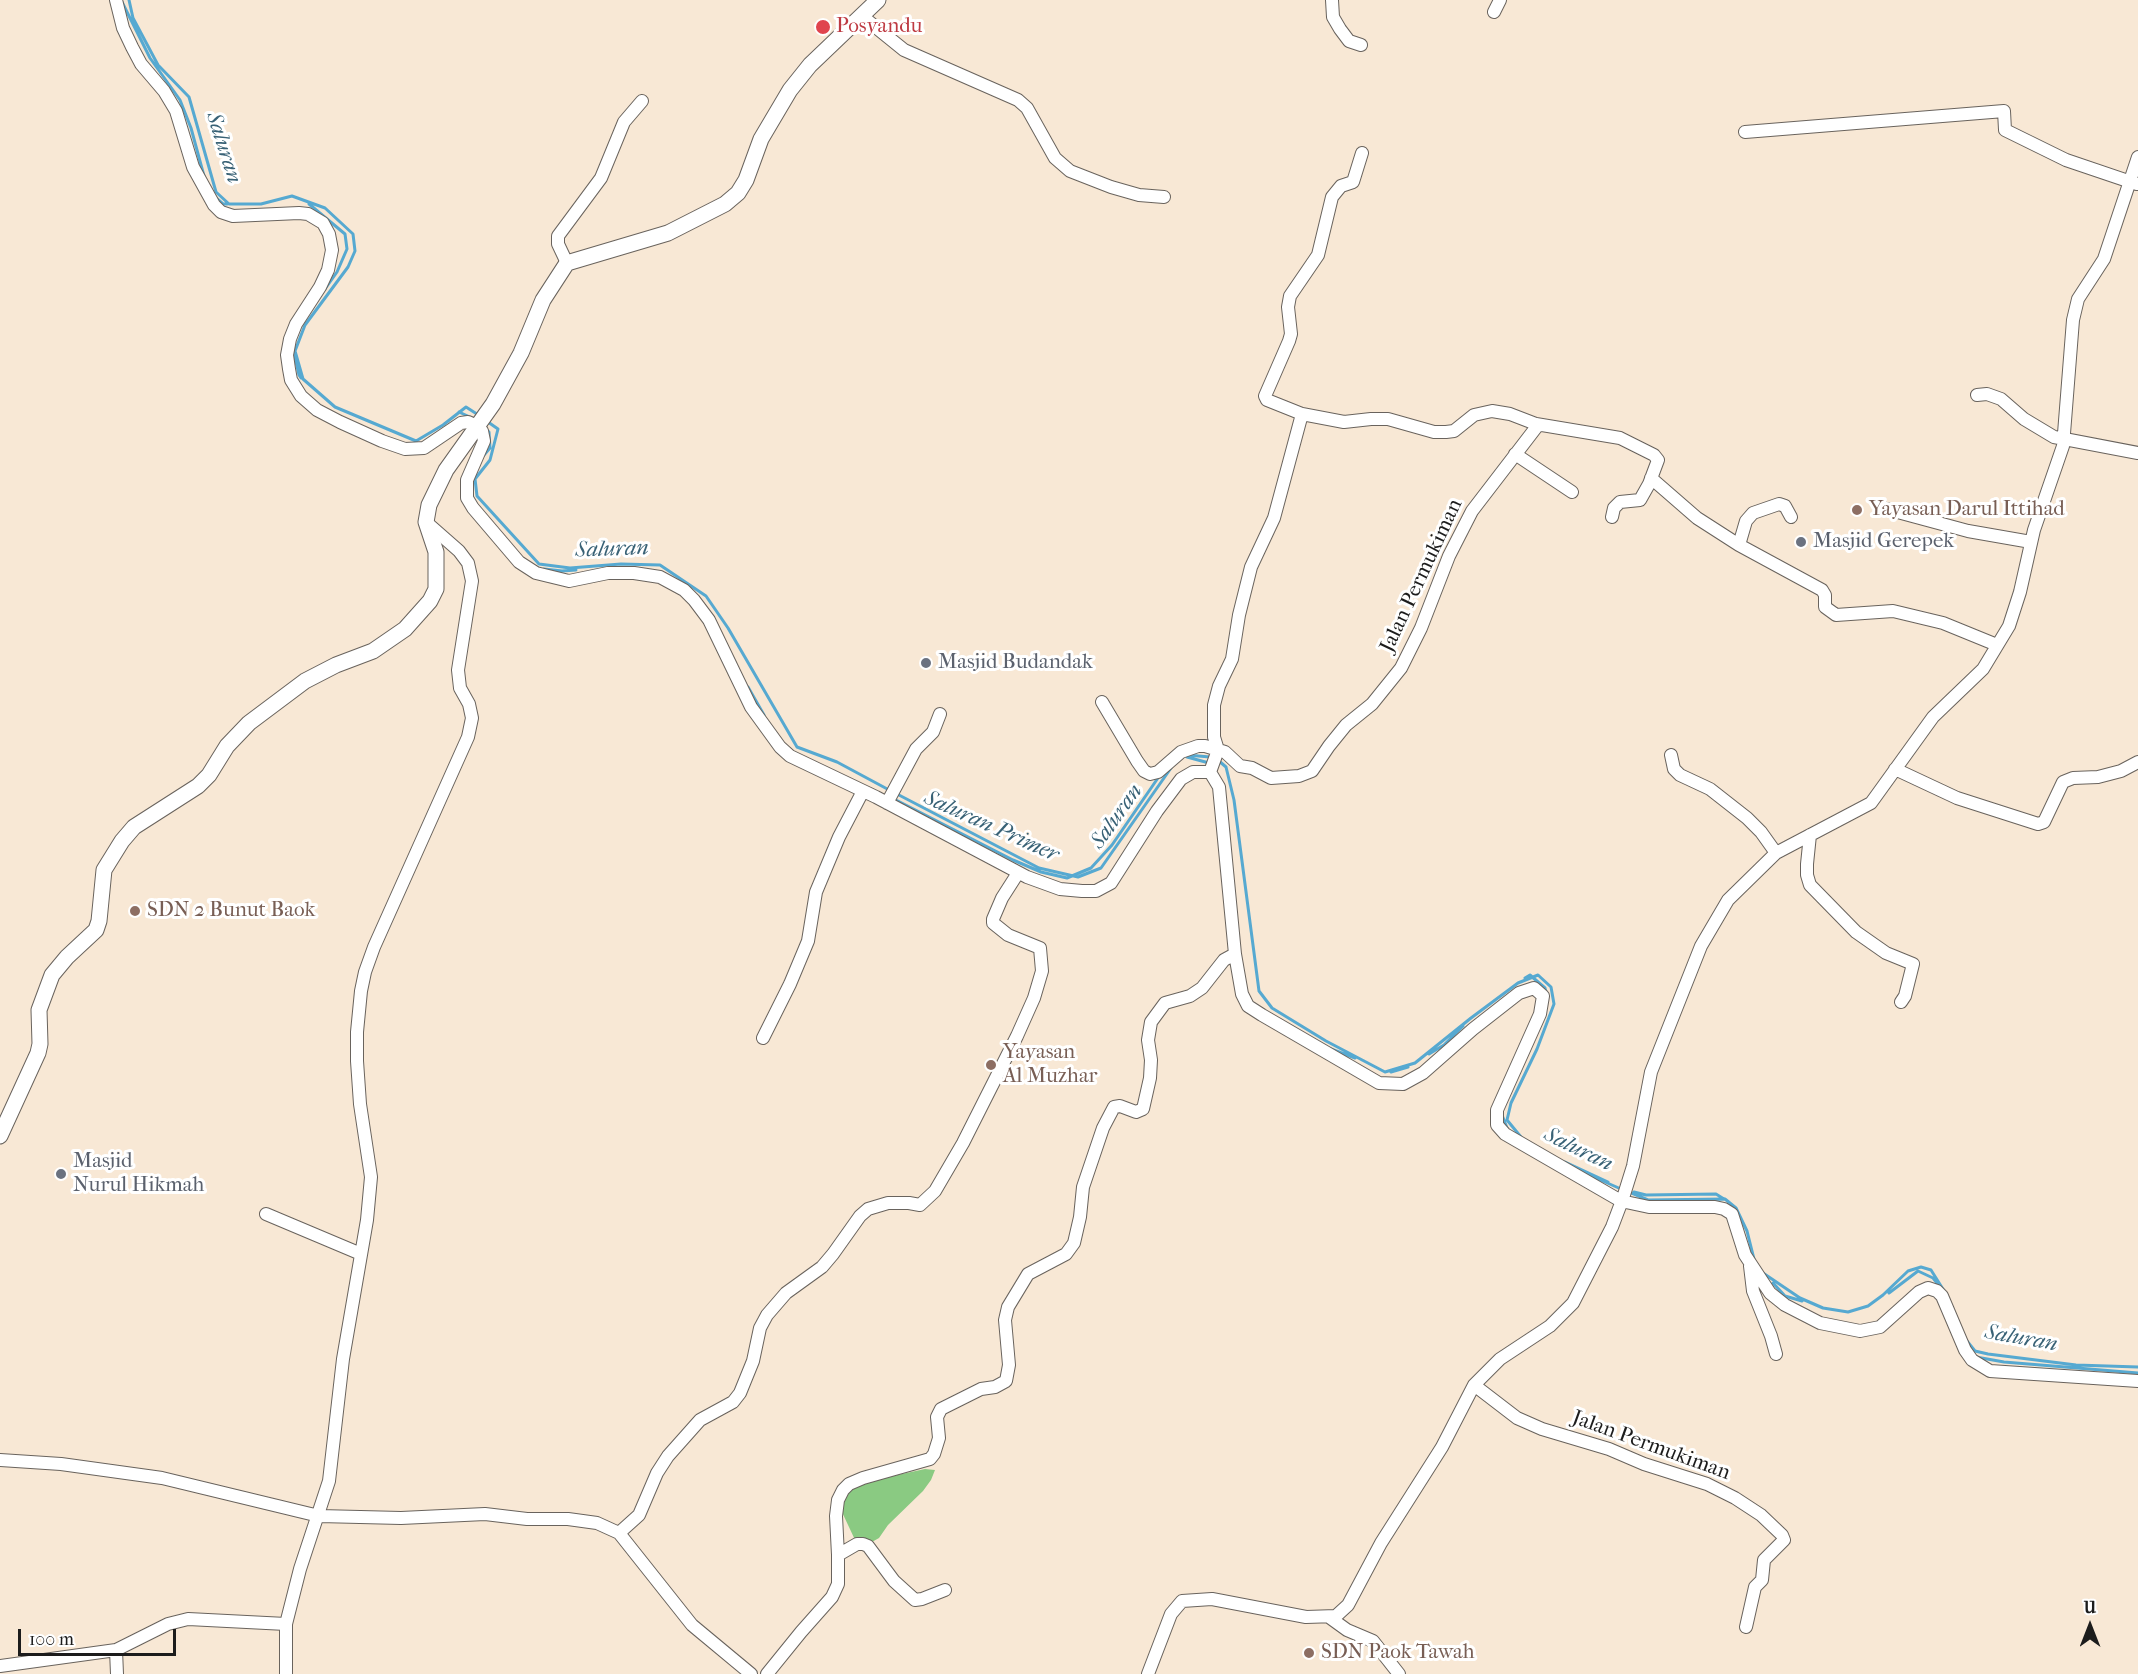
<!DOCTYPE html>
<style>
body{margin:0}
#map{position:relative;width:2138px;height:1674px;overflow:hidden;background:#f8e8d5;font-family:"IM FELL French Canon",serif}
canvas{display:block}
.north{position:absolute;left:2060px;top:1596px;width:60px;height:60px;-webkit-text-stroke:4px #fff;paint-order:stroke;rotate:0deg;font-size:16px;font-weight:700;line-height:24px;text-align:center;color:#1c1c1c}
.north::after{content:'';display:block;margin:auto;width:21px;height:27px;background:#1c1c1c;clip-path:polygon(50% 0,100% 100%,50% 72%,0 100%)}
.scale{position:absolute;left:18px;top:1629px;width:158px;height:27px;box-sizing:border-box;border:3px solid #1c1c1c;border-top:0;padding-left:8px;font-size:18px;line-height:21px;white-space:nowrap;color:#1c1c1c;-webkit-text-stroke:4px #fff;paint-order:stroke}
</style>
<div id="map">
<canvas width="2138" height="1674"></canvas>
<div class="north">U</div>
<div class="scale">100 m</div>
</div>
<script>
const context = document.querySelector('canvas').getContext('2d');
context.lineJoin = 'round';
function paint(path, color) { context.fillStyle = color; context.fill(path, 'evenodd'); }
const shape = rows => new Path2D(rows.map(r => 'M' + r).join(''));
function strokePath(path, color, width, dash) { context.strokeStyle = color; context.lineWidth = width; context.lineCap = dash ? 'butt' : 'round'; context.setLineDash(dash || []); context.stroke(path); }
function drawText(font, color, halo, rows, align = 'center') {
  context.font = font + ' "IM FELL French Canon",serif'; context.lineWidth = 6; context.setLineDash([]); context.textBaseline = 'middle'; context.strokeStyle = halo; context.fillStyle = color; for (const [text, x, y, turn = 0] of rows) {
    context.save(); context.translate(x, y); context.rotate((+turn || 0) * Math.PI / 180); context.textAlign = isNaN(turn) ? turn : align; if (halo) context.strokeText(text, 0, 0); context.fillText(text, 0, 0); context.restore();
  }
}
paint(shape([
 [925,1469,935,1470,931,1480,923,1491,888,1525,879,1538,863,1547,856,1542,841,1510,846,1497,853,1487,874,1480]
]), '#8aca82');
strokePath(shape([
 [129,0,133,18,158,65,189,97,216,192,229,204,261,204,292,196,325,208,353,234,355,251,348,267,305,325,295,351,303,379,335,407,416,441,443,425,466,407,480,416],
 [122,2,150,58,180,100,191,128,204,176],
 [215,197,223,204,227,204],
 [309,204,345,234,347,249,337,272,325,289],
 [294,353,299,375,301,378],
 [459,412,472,418],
 [488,422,498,429,490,460,475,479,477,496,539,564,570,568,621,564,660,565,706,596,728,628,797,747,837,762,891,791],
 [484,455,490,448,489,432,486,429],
 [544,569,562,571,576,570],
 [748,687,764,715],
 [1187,755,1210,757],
 [1187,757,1209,763],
 [1219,761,1226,767,1234,800,1259,991,1272,1008,1326,1041,1385,1072,1415,1063,1471,1018,1518,983,1538,975,1551,987,1554,1004,1537,1049,1511,1103,1507,1120,1521,1137],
 [897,794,1039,868,1078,877,1101,868,1171,768],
 [892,798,1013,860,1041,872,1067,878,1091,868,1112,845,1160,775],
 [1525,978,1530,975,1545,988,1546,992],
 [1331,1049,1355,1058],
 [1429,1054,1444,1045,1463,1026],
 [1391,1072,1408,1067],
 [1502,1115,1507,1128],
 [1565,1162,1608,1182],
 [1580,1171,1621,1189],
 [1627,1191,1648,1200,1725,1199,1736,1208,1747,1231,1754,1259],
 [1634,1192,1646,1195,1716,1194,1724,1199],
 [1763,1273,1800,1298,1823,1308,1848,1312,1868,1306,1883,1295,1908,1271,1921,1267,1931,1270,1946,1294],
 [1773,1283,1785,1296,1802,1301],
 [1889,1293,1918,1271,1933,1278,1941,1288],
 [1967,1341,1975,1351,1988,1354,2076,1365,2138,1367],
 [1976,1357,2004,1362,2138,1373]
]), '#56a9d1', 3);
const minor = shape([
 [116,0,123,28,132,47,141,64,164,91,176,111,193,167,214,205,221,212,233,216,299,213,308,214,323,223,329,234,332,250,328,270,320,287,296,324,290,339,287,355,289,369,291,380,301,396,317,410,340,422,382,441,405,449,424,448,461,423,468,422,477,426,482,431,484,441,467,480,467,498,473,508,519,562,536,573,569,581,608,573,634,573,660,577,684,590,694,600,709,620,751,707,780,747,790,756,876,797,1027,877,1060,889,1082,891,1096,891,1111,883,1157,811,1181,779,1193,772,1210,772,1219,787,1235,954,1242,994,1248,1006,1262,1015,1379,1083,1403,1084,1423,1073,1473,1029,1519,993,1534,988,1543,996,1540,1014,1497,1110,1497,1125,1505,1134,1621,1201,1649,1207,1715,1207,1724,1209,1732,1214,1745,1255,1770,1293,1785,1305,1820,1323,1860,1331,1880,1327,1919,1292,1928,1288,1937,1291,1942,1296,1965,1350,1972,1360,1990,1371,2138,1381],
 [1332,0,1333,17,1340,29,1349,41,1361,45],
 [1494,12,1500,0],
 [862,16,904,50,1018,100,1027,108,1055,158,1070,171,1111,187,1139,195,1164,197],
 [1745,132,2004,111,2005,130,2066,160,2137,184],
 [567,263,558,244,558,236,601,178,624,122,642,101],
 [1977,395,1987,394,2001,399,2024,419,2054,437,2138,453],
 [1302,414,1344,422,1371,419,1388,419,1434,432,1446,432,1454,431,1474,415,1492,411,1510,414,1536,424,1620,438,1654,455,1658,460,1649,484,1640,500,1620,502,1614,508,1612,517],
 [1515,454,1572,492],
 [1651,478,1697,518,1739,545,1822,590,1825,595,1825,607,1836,615,1893,611,1943,623,1997,645],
 [1879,507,1968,531,2031,542],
 [1739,545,1746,521,1753,513,1779,504,1785,506,1791,517],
 [1102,702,1137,761,1144,771,1150,774,1158,772,1181,752,1198,746,1205,746,1225,752,1240,766,1252,768,1271,778,1299,776,1312,771,1329,746,1346,725,1372,704,1401,668,1421,628,1449,556,1472,511,1538,425],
 [1671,755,1674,769,1680,775,1710,789,1747,818,1761,832,1776,853],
 [1895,769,1957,798,2038,824,2044,822,2063,782,2073,778,2098,777,2121,771,2138,762],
 [1210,772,1218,750,1214,737,1214,705,1219,686,1232,659,1239,615,1251,567,1274,518,1302,414,1267,400,1265,396,1289,341,1291,334,1288,307,1290,296,1318,255,1332,197,1341,186,1353,182,1362,153],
 [887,803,916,749,933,732,940,714],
 [1810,835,1807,864,1807,875,1810,885,1856,932,1886,953,1913,964,1905,996,1901,1002],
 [763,1038,790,984,808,941,816,892,839,837,863,791],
 [266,1214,361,1254],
 [1750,1266,1753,1291,1771,1336,1776,1354],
 [1474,1385,1517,1418,1542,1429,1609,1449,1644,1464,1707,1484,1735,1498,1761,1515,1782,1535,1784,1540,1764,1560,1762,1580,1755,1587,1746,1627],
 [0,1460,61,1464,162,1478,319,1516,401,1518,485,1514,527,1519,568,1519,597,1523,619,1533,692,1625,751,1674],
 [619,1533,639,1515,657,1473,668,1456,700,1420,733,1402,740,1393,753,1361,760,1328,767,1315,786,1293,822,1267,833,1254,860,1216,868,1209,888,1203,909,1203,920,1205,935,1191,963,1143,1017,1036,1034,998,1042,971,1040,948,1008,935,993,923,993,919,1002,898,1018,873],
 [838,1555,836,1516,838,1500,843,1490,849,1484,863,1478,930,1459,934,1454,939,1438,937,1417,941,1409,981,1389,995,1387,1006,1381,1009,1365,1005,1320,1008,1307,1028,1274,1066,1254,1074,1243,1080,1217,1083,1187,1103,1128,1114,1107,1120,1106,1136,1112,1143,1109,1150,1078,1151,1060,1148,1040,1151,1022,1165,1003,1190,996,1202,988,1224,960,1235,954],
 [1329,1617,1347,1630,1373,1641,1399,1674],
 [116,1650,117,1674],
 [0,1666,116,1650,168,1624,188,1619,286,1624],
 [286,1674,286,1624,300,1569,329,1481,343,1359,367,1220,371,1177,360,1104,357,1061,357,1032,361,991,365,972,374,947,468,737,472,718,469,704,460,688,458,670,472,581,468,563,459,551,426,522],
 [767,1674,801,1632,832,1597,838,1584,838,1555,857,1544,863,1544,868,1546,894,1581,915,1600,922,1599,945,1590],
 [1148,1674,1171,1614,1182,1601,1212,1599,1306,1617,1336,1616,1348,1605,1381,1543,1442,1447,1474,1385,1500,1359,1550,1326,1573,1303,1612,1227,1623,1198,1633,1166,1651,1072,1701,946,1728,900,1776,853,1871,803,1933,717,1983,669,2009,626,2020,592,2034,530,2063,446,2073,320,2078,299,2104,259,2138,157]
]);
const tertiary = shape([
 [0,1136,38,1053,40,1044,39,1010,52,975,67,957,96,930,99,921,104,870,122,841,134,827,198,786,209,775,227,746,249,723,305,681,336,665,373,651,405,629,430,601,436,589,436,552,426,522,429,505,446,470,493,404,521,353,543,300,567,263,668,233,725,204,738,193,746,180,761,139,790,90,810,65,878,0]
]);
strokePath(minor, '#69635d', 14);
strokePath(tertiary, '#69635d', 17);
strokePath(minor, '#fff', 12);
strokePath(tertiary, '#fff', 15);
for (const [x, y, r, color] of [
 [823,27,8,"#e0444e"],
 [1857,510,6,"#8d6e63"],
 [1801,542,6,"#6b7280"],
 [926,663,6,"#6b7280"],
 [135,911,6,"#8d6e63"],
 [991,1065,6,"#8d6e63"],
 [61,1174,6,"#6b7280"],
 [1309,1653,6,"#8d6e63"]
]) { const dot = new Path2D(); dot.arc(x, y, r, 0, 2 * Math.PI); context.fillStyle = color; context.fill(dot); strokePath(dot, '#fff', 2); }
drawText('21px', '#be3a42', '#fff', [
 ["Posyandu",836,27]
], 'left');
drawText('21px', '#785e54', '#fff', [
 ["Yayasan Darul Ittihad",1869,510],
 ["SDN 2 Bunut Baok",147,911],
 ["Yayasan",1003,1053],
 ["Al Muzhar",1003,1077],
 ["SDN Paok Tawah",1321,1653]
], 'left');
drawText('21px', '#5b616d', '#fff', [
 ["Masjid Gerepek",1813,542],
 ["Masjid Budandak",938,663],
 ["Masjid",73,1162],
 ["Nurul Hikmah",73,1186]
], 'left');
drawText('21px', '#1c1c1c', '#fff', [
 ["Jalan Permukiman",1422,576,-65],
 ["Jalan Permukiman",1651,1446,20]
]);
drawText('italic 22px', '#396276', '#fff', [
 ["Saluran",223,148,72],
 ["Saluran",612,550,-2],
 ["Saluran",1117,817,-55],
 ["Saluran Primer",991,827,24],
 ["Saluran",1578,1150,26],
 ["Saluran",2021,1339,10]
]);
</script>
